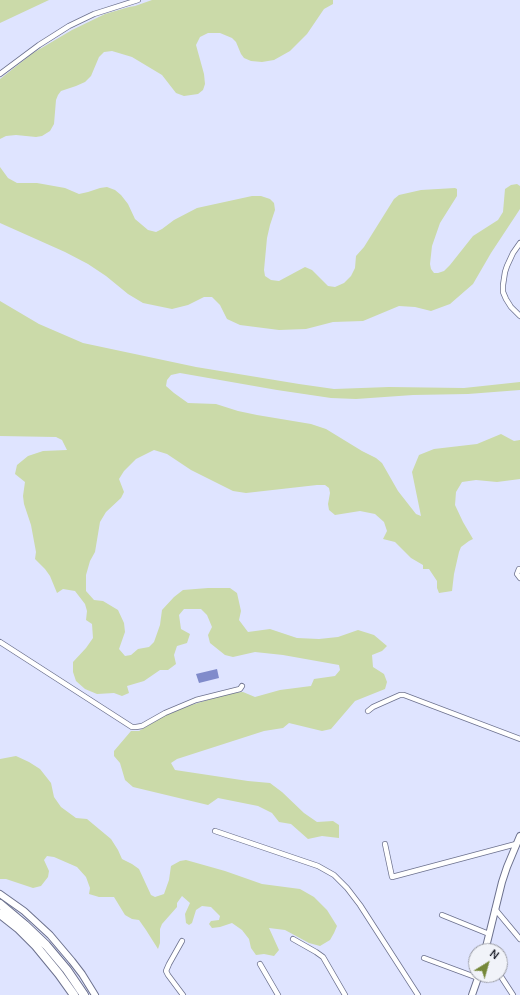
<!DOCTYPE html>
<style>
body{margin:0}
#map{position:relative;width:520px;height:995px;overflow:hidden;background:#dfe4ff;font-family:Manrope,sans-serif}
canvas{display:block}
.north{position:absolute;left:468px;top:943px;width:40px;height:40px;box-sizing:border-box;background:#f1f3f9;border:1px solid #9b9da6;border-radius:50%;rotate:37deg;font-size:11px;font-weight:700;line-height:16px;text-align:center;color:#1b1d29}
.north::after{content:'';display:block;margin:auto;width:14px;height:18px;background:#758839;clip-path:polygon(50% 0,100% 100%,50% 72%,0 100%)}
</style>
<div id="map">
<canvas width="520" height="995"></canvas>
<div class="north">N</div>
</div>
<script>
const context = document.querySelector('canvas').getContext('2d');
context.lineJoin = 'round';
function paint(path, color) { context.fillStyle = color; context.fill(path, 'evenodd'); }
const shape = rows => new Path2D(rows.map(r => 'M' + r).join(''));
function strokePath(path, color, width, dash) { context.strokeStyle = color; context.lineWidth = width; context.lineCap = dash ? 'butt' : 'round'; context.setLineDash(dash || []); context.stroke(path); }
paint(shape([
 [0,0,49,0,0,23],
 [152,0,333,0,333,4,324,9,307,34,290,51,274,60,262,62,251,61,244,58,241,54,236,42,232,38,220,33,208,33,200,37,196,45,204,74,205,84,203,90,198,94,184,96,176,93,162,75,132,57,112,51,104,52,99,57,91,76,85,82,76,86,61,91,58,95,56,100,54,124,50,131,42,136,36,137,16,135,6,136,0,139,0,79,33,53,72,30,105,14,129,7,135,6],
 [0,167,8,178,17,183,37,183,65,188,79,194,88,192,100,188,107,187,115,190,121,195,128,204,135,219,148,230,156,232,162,229,174,220,197,208,252,196,261,196,270,199,274,203,275,210,270,225,267,238,264,270,265,276,271,280,279,281,305,267,312,270,328,286,335,287,344,283,351,276,355,268,356,256,364,247,394,199,399,195,421,190,455,188,457,189,457,196,440,223,432,246,430,264,431,269,434,273,438,273,444,271,450,265,473,236,498,220,503,212,505,189,511,185,517,184,520,186,520,209,491,253,473,284,450,304,431,311,415,307,399,306,363,321,333,322,306,329,279,330,240,325,227,319,220,305,212,297,204,297,188,305,172,309,143,303,128,294,106,276,88,264,65,252,0,223],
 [0,301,39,324,83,343,196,367,299,384,334,389,389,387,464,388,520,382,520,390,468,394,413,395,356,399,331,398,277,390,180,373,171,375,167,380,166,386,174,393,188,403,216,404,238,411,257,415,311,424,326,429,362,451,376,458,382,463,398,491,416,514,421,516,412,472,419,455,434,449,477,444,501,434,514,441,520,440,520,479,497,482,476,480,462,482,456,492,455,505,463,522,473,539,469,541,461,547,459,552,454,574,452,591,439,593,437,588,437,581,429,569,423,569,423,565,411,558,395,542,383,539,387,531,384,522,375,514,360,511,335,515,329,510,328,504,330,493,329,488,325,485,317,485,246,493,233,491,191,470,167,454,154,450,136,459,124,471,119,479,124,492,121,498,106,512,100,522,95,552,90,561,86,575,86,591,94,600,103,601,118,610,124,623,125,632,119,649,125,656,131,655,138,649,149,647,154,642,160,625,162,610,174,597,183,590,208,588,230,588,237,593,241,611,239,620,248,632,270,629,297,638,319,639,338,637,358,630,374,635,387,646,382,651,372,655,373,667,384,674,387,682,385,689,355,701,331,729,322,731,289,723,283,728,264,731,177,759,171,763,175,770,248,781,270,783,282,792,304,813,317,822,333,821,339,825,339,838,322,836,308,839,291,824,279,822,272,813,258,806,218,798,208,805,133,787,125,780,120,763,114,756,114,751,131,731,139,731,172,711,230,693,243,692,255,697,280,690,311,686,314,679,335,676,340,670,339,665,283,655,255,652,233,657,225,655,210,643,208,635,212,627,207,615,201,609,184,609,179,615,181,629,190,634,187,643,177,646,174,655,176,664,168,670,160,670,144,681,127,686,129,693,122,696,114,693,97,694,85,689,76,681,73,672,73,662,86,648,93,638,92,624,86,620,87,611,85,604,75,591,63,589,57,593,50,576,45,569,35,559,36,552,31,525,24,504,23,496,25,482,15,474,17,465,28,456,43,451,67,450,62,440,56,437,0,436],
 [16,756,29,762,40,769,51,783,54,797,61,807,76,818,87,819,111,839,118,850,122,859,132,864,139,869,151,895,155,897,164,894,169,880,171,866,180,861,186,860,225,871,262,884,300,889,314,897,327,910,337,926,334,933,330,940,320,946,309,943,285,930,269,928,279,950,274,956,264,954,256,955,251,948,249,939,242,930,232,923,220,927,212,928,209,924,211,921,219,920,220,916,211,907,202,906,196,910,192,923,189,925,186,923,185,914,190,903,182,896,177,903,177,907,162,924,160,929,160,943,158,949,146,930,139,920,132,919,125,915,114,897,99,897,89,894,90,888,86,877,77,867,54,857,47,856,44,860,49,871,48,877,41,886,33,888,6,879,0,879,0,759]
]), '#cbdaa9');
paint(shape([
 [217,669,219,678,199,683,196,674]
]), '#808bcb');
const minor = shape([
 [0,74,39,45,69,26,94,14,138,0],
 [520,243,513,253,507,266,505,272,503,285,503,292,506,299,511,307,520,316],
 [520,569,519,569,517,574,520,578],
 [0,642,132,727,136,727,142,726,165,713,196,700,240,689,242,686],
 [368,711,373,707,400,695,404,695,520,739],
 [215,831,318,866,334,875,347,888,360,905,418,995],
 [385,844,392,877,516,844],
 [495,909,520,939],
 [442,915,489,934],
 [293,939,316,952,323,957,345,995],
 [182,941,169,964,166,971,168,975,183,995],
 [424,958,478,978],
 [260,964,278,995],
 [500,975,513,995]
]);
const tertiary = shape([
 [0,894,24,911,50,935,72,961,82,974,95,995],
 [485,951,502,882,507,867,520,836],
 [472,995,479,975]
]);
const trunk = shape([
 [0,904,25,925,46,945,67,970,84,995],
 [0,914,18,928,36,946,59,974,74,995]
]);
strokePath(minor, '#6c718e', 6);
strokePath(tertiary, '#6c718e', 8);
strokePath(trunk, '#6c718e', 10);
strokePath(minor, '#fff', 4.5);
strokePath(tertiary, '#fff', 6);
strokePath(trunk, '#fff', 8);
</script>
